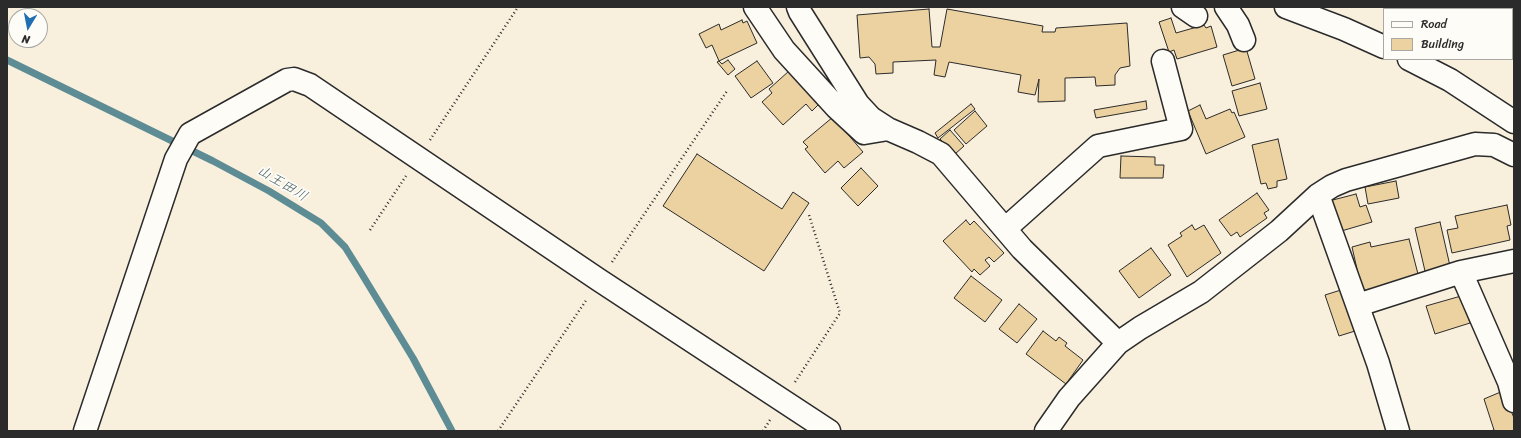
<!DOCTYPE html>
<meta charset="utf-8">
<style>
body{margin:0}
#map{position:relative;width:1521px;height:438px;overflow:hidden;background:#f8efdd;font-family:Sriracha,sans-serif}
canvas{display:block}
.frame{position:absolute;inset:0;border:8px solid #2b2b2b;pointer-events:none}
.legend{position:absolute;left:1383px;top:8px;width:130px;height:52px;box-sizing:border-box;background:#fdfcf7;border:1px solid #a9a8a5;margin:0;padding:5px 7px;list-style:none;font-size:12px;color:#2b2b2b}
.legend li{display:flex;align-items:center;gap:8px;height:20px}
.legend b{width:20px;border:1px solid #a9a8a5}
.north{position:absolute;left:8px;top:8px;width:40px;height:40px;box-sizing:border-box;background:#fdfcf7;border:1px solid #a9a8a5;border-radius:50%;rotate:190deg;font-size:11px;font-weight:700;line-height:16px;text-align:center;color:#2b2b2b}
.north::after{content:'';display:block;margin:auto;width:14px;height:18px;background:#1f6fb2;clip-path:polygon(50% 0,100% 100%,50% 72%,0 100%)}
</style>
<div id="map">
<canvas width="1521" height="438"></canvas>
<div class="frame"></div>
<ul class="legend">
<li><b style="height:5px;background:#fdfcf7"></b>Road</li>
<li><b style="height:11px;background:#ecd2a1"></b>Building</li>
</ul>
<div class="north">N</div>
</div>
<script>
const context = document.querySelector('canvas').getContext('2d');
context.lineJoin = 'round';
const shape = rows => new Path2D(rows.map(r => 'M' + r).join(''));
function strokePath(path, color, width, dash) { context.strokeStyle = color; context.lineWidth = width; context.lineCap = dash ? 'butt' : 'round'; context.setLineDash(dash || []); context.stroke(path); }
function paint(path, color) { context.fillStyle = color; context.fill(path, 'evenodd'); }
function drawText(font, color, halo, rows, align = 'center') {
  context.font = font + ' Sriracha,"Klee One",sans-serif'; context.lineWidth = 3.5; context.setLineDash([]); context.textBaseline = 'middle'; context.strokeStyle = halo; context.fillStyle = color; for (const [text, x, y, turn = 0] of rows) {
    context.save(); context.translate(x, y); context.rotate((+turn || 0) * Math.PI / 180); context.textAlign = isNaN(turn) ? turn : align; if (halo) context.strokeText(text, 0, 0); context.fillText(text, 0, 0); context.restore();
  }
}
strokePath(shape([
 [7,60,213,161,269,191,321,223,345,247,360,271,413,358,452,431]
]), '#5d8c94', 7);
const building = shape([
 [929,9,932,47,940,47,947,9,1043,26,1042,32,1055,32,1056,28,1127,23,1130,66,1120,68,1115,75,1115,85,1096,86,1095,77,1065,78,1065,101,1038,102,1039,79,1035,95,1018,92,1021,75,949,62,945,77,934,75,936,60,893,62,893,73,876,74,875,64,869,57,860,58,857,15,929,9],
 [1171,18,1176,33,1204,25,1206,28,1211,26,1217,47,1177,59,1174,50,1169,52,1159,22,1171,18],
 [742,20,743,23,747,21,757,43,719,61,712,45,706,48,699,34,719,24,721,30,742,20],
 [1246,48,1255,79,1232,86,1223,55,1246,48],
 [728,60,735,69,728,75,717,62,719,61,722,64,728,60],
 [757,61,773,83,751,98,735,76,757,61],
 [789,71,819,104,812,111,806,104,783,125,762,102,772,93,769,89,789,71],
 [1260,83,1267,109,1239,116,1232,91,1260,83],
 [1146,101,1147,109,1096,118,1094,110,1146,101],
 [971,104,975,109,938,138,935,133,971,104],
 [1200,105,1206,119,1230,109,1232,113,1234,112,1245,137,1206,154,1188,111,1200,105],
 [975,111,987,126,966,144,954,130,975,111],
 [833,117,863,152,844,168,838,161,825,173,805,149,808,147,803,142,833,117],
 [950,130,964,146,955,154,940,139,950,130],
 [1278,139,1287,179,1277,181,1277,187,1268,189,1266,183,1261,184,1252,145,1278,139],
 [697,154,782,209,793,192,809,203,764,271,663,206,697,154],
 [1121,156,1155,157,1155,165,1164,165,1163,178,1120,178,1121,156],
 [861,168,878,186,858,206,841,188,861,168],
 [1396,181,1399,198,1368,204,1365,187,1396,181],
 [1257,193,1269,210,1264,213,1267,218,1240,237,1237,232,1231,236,1219,220,1257,193],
 [1356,194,1360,207,1366,205,1372,222,1338,232,1329,201,1356,194],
 [1507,205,1511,225,1507,226,1510,240,1452,253,1447,230,1458,228,1455,216,1507,205],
 [966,220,970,225,974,221,1004,253,994,262,989,257,985,260,990,266,980,275,974,269,972,272,943,241,966,220],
 [1440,222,1450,266,1425,271,1415,228,1440,222],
 [1192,225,1195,230,1204,225,1221,253,1187,277,1168,245,1182,236,1180,233,1192,225],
 [1409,239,1419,278,1362,291,1352,247,1370,242,1371,247,1409,239],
 [1151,248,1171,275,1139,298,1119,271,1151,248],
 [971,276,1002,300,985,322,954,298,971,276],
 [1341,290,1355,331,1339,336,1325,295,1341,290],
 [1461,296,1470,323,1435,334,1426,306,1461,296],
 [1019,304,1037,319,1017,343,999,329,1019,304],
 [1043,331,1056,341,1059,337,1067,343,1065,346,1083,360,1066,384,1026,354,1043,331],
 [1503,391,1514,418,1514,431,1490,431,1494,430,1484,399,1503,391]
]);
paint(building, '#ecd2a1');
strokePath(building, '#2b2b2b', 1);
const minor = shape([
 [755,7,784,50,837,108,864,133,888,129],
 [798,7,800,12,858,104,871,118,888,129,918,142,941,154,1022,249,1118,343],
 [1183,7,1196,16],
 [1226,7,1238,25,1244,40],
 [1286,7,1344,29,1384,47],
 [1409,59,1450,80,1514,122],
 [1318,195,1378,363,1398,431],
 [1005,229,1098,146,1181,129,1163,61],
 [1461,272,1509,382,1514,401],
 [1358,305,1461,272,1514,261],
 [85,431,176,159,190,134,287,80,294,79,310,85,599,280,829,431],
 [1046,431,1069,398,1118,343,1140,328,1201,292,1279,231,1318,195,1332,186,1346,180,1475,144,1494,145,1514,155]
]);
strokePath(minor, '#2b2b2b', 25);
strokePath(shape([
 [430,140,518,7],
 [370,230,406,176],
 [612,262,727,91],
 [795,382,840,313,809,215],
 [498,431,587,299],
 [763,431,770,420]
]), '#2b2b2b', 2.5, [1, 3]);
strokePath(minor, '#fdfcf7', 22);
drawText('italic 14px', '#445c60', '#fdfcf7', [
 ["山王田川",282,184,31]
]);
</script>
